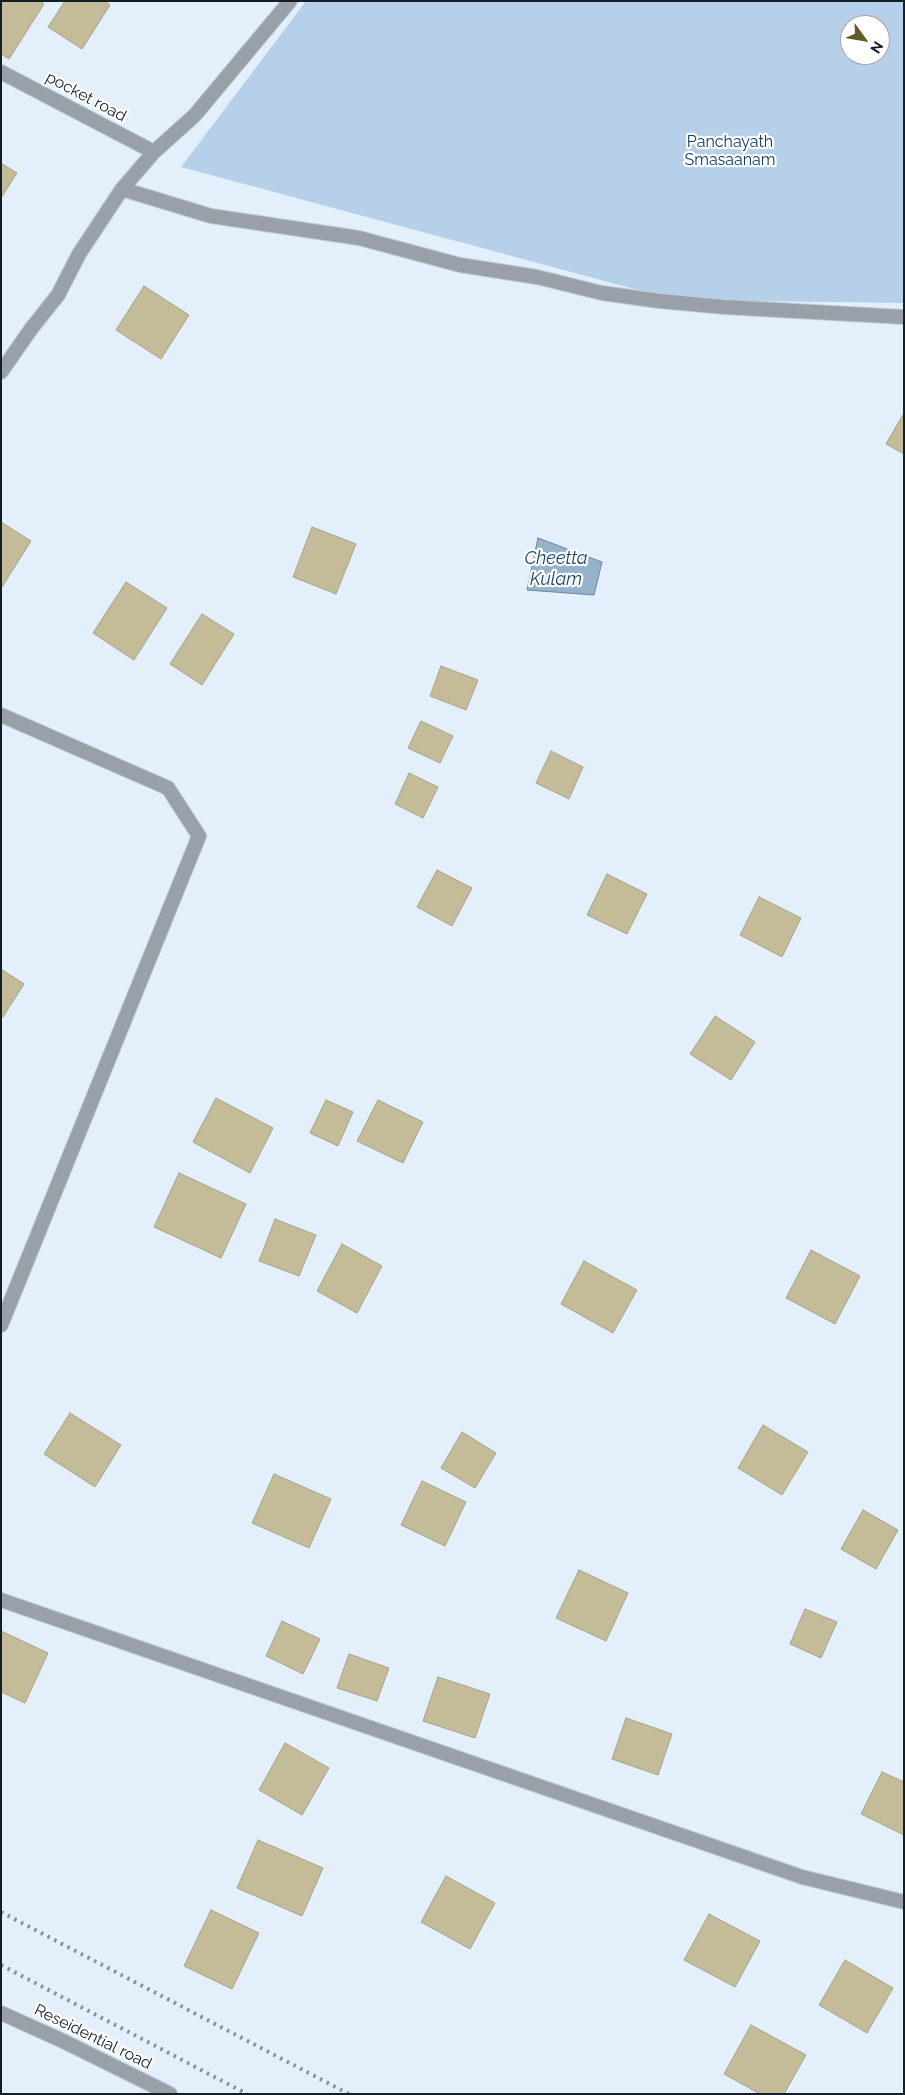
<!DOCTYPE html>
<style>
body{margin:0}
#map{position:relative;width:905px;height:2095px;overflow:hidden;background:#e3f0fc;font-family:Raleway,sans-serif}
canvas{display:block}
.frame{position:absolute;inset:0;border:2px solid #161e25;pointer-events:none}
.north{position:absolute;left:840px;top:15px;width:50px;height:50px;box-sizing:border-box;background:#fff;border:1px solid #a2a5a8;border-radius:50%;rotate:122deg;font-size:14px;font-weight:700;line-height:20px;text-align:center;color:#161e25}
.north::after{content:'';display:block;margin:auto;width:18px;height:22px;background:#645926;clip-path:polygon(50% 0,100% 100%,50% 72%,0 100%)}
</style>
<div id="map">
<canvas width="905" height="2095"></canvas>
<div class="frame"></div>
<div class="north">N</div>
</div>
<script>
const context = document.querySelector('canvas').getContext('2d');
context.lineJoin = 'round';
function paint(path, color) { context.fillStyle = color; context.fill(path, 'evenodd'); }
const shape = rows => new Path2D(rows.map(r => 'M' + r).join(''));
function strokePath(path, color, width, dash) { context.strokeStyle = color; context.lineWidth = width; context.lineCap = dash ? 'butt' : 'round'; context.setLineDash(dash || []); context.stroke(path); }
function drawText(font, color, halo, rows, align = 'center') {
  context.font = font + ' Raleway,sans-serif'; context.lineWidth = 4.5; context.setLineDash([]); context.textBaseline = 'middle'; context.strokeStyle = halo; context.fillStyle = color; for (const [text, x, y, turn = 0] of rows) {
    context.save(); context.translate(x, y); context.rotate((+turn || 0) * Math.PI / 180); context.textAlign = isNaN(turn) ? turn : align; if (halo) context.strokeText(text, 0, 0); context.fillText(text, 0, 0); context.restore();
  }
}
paint(shape([
 [306,1,904,1,904,303,675,300,181,167],
 [850,25,880,25,880,55,850,55]
]), '#b5d0e8');
const water = shape([
 [538,538,602,562,594,595,527,590,538,538]
]);
paint(water, '#95b2cb');
strokePath(water, '#6f8699', 1);
const building = shape([
 [1,1,39,1,44,4,9,59,1,54,1,1],
 [65,1,105,1,110,5,82,49,48,27,65,1],
 [1,163,17,173,1,198,1,163],
 [144,286,189,315,161,359,116,330,144,286],
 [904,413,904,454,886,444,904,413],
 [1,522,31,541,2,587,1,586,1,522],
 [312,527,356,544,336,594,293,577,312,527],
 [126,582,167,608,134,660,93,633,126,582],
 [202,614,234,634,202,685,170,664,202,614],
 [441,666,478,680,466,710,430,696,441,666],
 [421,721,453,736,440,763,408,748,421,721],
 [551,751,583,767,569,799,536,783,551,751],
 [409,773,438,787,423,818,395,804,409,773],
 [437,870,472,888,452,926,417,907,437,870],
 [607,874,647,894,627,934,587,915,607,874],
 [759,897,801,918,782,957,740,935,759,897],
 [1,969,24,984,3,1017,1,1016,1,969],
 [715,1016,755,1042,731,1080,690,1054,715,1016],
 [216,1098,273,1128,250,1173,193,1142,216,1098],
 [326,1100,353,1112,338,1146,310,1133,326,1100],
 [378,1100,423,1122,403,1163,357,1141,378,1100],
 [179,1173,246,1204,221,1258,154,1227,179,1173],
 [275,1219,316,1235,299,1276,259,1261,275,1219],
 [342,1244,382,1266,357,1313,317,1291,342,1244],
 [811,1250,860,1276,835,1324,786,1298,811,1250],
 [584,1261,637,1290,613,1333,561,1304,584,1261],
 [70,1413,121,1445,95,1487,44,1454,70,1413],
 [763,1425,808,1452,782,1495,738,1468,763,1425],
 [462,1432,496,1453,475,1488,441,1468,462,1432],
 [274,1474,331,1499,309,1548,252,1523,274,1474],
 [422,1481,466,1502,445,1546,401,1525,422,1481],
 [863,1510,898,1530,876,1569,841,1549,863,1510],
 [579,1570,628,1593,606,1641,556,1618,579,1570],
 [805,1609,837,1622,821,1658,790,1644,805,1609],
 [282,1621,320,1639,303,1674,266,1656,282,1621],
 [1,1631,48,1653,25,1703,1,1692,1,1631],
 [349,1654,389,1668,377,1701,337,1688,349,1654],
 [438,1677,490,1694,475,1738,423,1721,438,1677],
 [626,1718,672,1734,658,1775,612,1759,626,1718],
 [285,1743,329,1768,302,1815,259,1790,285,1743],
 [882,1772,904,1782,904,1835,861,1814,882,1772],
 [258,1840,323,1868,302,1916,237,1888,258,1840],
 [446,1876,495,1903,470,1949,421,1922,446,1876],
 [211,1910,259,1933,232,1989,184,1966,211,1910],
 [709,1914,760,1941,735,1987,684,1960,709,1914],
 [845,1960,893,1988,867,2033,819,2005,845,1960],
 [751,2025,806,2055,784,2094,760,2094,724,2074,751,2025]
]);
paint(building, '#c4bc99');
strokePath(building, '#a7a289', 1);
const minor = shape([
 [1,72,154,152],
 [122,189,211,216,359,238,460,265,537,277,602,293,659,301,724,307,904,317],
 [1,372,31,329,58,295,79,254,122,189,154,152,195,115,290,1],
 [1,715,168,788,199,836,1,1325],
 [1,1600,802,1877,904,1902],
 [1,2013,63,2041,170,2094]
]);
strokePath(minor, '#becad5', 16);
strokePath(minor, '#98a1a9', 14);
strokePath(shape([
 [1,1912,349,2094],
 [1,1965,247,2094]
]), '#85909a', 4, [2.5, 5]);
drawText('16px', '#161e25', '#fff', [
 ["pocket road",86,97,28],
 ["Reseidential road",93,2037,26]
]);
drawText('16px', '#0f3f62', '#fff', [
 ["Panchayath",730,142],
 ["Smasaanam",730,160]
]);
drawText('italic 18px', '#174669', '#fff', [
 ["Cheetta",556,559],
 ["Kulam",556,580]
]);
</script>
